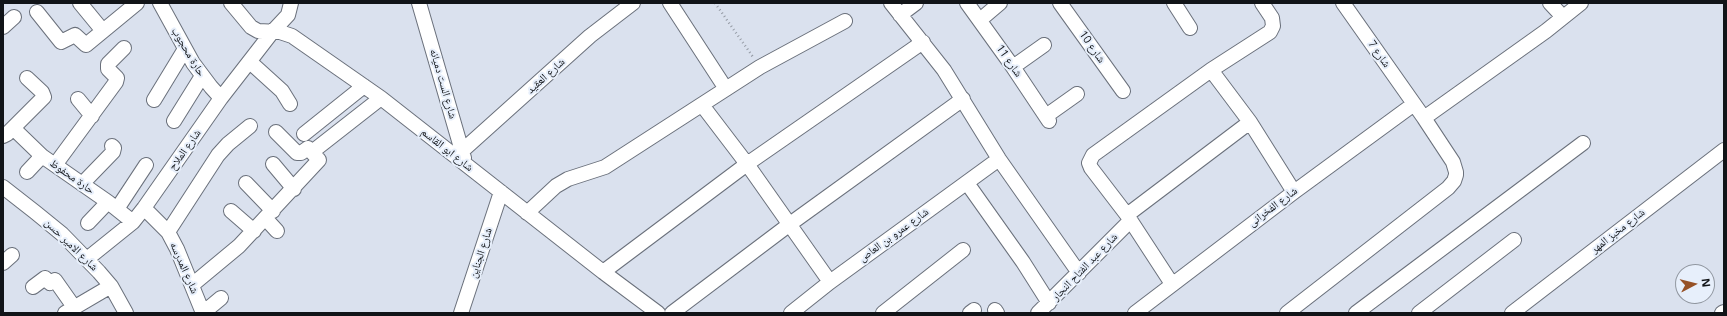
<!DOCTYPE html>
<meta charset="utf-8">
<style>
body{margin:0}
#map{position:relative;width:1727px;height:316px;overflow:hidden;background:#dae1ee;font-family:"Open Sans",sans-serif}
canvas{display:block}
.frame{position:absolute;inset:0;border:4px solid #111418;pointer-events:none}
.north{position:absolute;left:1675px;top:264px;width:40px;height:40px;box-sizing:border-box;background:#e7effb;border:1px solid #9197a0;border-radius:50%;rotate:83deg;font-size:11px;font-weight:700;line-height:16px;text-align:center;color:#111418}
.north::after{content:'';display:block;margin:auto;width:14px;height:18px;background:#965126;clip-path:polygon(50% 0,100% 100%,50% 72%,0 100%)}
</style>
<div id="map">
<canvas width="1727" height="316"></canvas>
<div class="frame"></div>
<div class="north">N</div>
</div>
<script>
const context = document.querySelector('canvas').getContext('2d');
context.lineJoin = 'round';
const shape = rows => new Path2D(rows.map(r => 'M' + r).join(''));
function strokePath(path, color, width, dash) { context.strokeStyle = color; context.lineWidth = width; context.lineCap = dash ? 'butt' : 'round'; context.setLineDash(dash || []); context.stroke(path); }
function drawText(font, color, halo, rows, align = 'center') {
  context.font = font + ' "Open Sans","Noto Naskh Arabic",sans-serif'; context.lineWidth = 4; context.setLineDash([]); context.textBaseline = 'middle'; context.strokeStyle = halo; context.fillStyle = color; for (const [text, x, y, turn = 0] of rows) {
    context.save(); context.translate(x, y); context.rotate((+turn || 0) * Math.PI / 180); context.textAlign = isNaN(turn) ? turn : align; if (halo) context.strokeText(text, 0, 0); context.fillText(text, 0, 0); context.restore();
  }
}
const minor = shape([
 [80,3,103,31],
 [160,3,193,63,211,87,221,98],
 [231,3,251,27,258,31,280,32,292,36,381,98,603,272,658,313],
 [419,3,464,158],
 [670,3,726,89],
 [891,3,944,70,999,159,1079,273],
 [967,3,1013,67,1049,121],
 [1060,3,1123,91],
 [1174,3,1190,28],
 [1550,3,1563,17],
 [37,12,61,42,75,35,86,45,137,3],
 [900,15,916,3],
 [980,20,1000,3],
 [3,27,14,17],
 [250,62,282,91,290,104],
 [1013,67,1044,45],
 [1211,70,1250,122,1294,192],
 [78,99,92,116],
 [154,100,185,49],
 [702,105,747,164,830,282],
 [1046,116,1077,94],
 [1424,118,1546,31,1581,3],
 [174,121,202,76],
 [13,128,42,156,108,202,133,222],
 [304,134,364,86],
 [3,136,7,134,44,97,42,92,27,78],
 [462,151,590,36,633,3],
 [312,152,381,98],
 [273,164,294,189],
 [55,165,116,82,117,78,108,69,108,64,124,48],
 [27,172,42,156],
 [246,183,273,211],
 [967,183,1023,262,1049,303],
 [82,184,113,152,114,148,112,146],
 [3,187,35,212,62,234,99,272,111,286,126,313],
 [144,208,168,232,177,249,203,313],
 [117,209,146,165],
 [231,211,254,231],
 [527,213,556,186,568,179,605,167,760,67,845,21],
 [1127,215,1250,122],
 [266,219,277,231],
 [88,223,108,202],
 [168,232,218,155,228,144,250,126],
 [87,259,133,222,144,208,221,98,273,31,288,15,291,3],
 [3,263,12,255],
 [603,272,747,164,923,42],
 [1172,284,1127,215,1091,168,1089,163,1093,155,1211,70,1270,32,1273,26,1272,18,1262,3],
 [192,285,239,246,319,160,308,148,301,153,297,153,276,132],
 [33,287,45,278,50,283,55,280,74,307],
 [995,310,997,313],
 [65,313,111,286],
 [203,313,221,298],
 [461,313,501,192],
 [672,313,790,224,963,99],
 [791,313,830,282,999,159],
 [883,313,963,250],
 [970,313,974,310],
 [1038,313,1130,221],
 [1135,313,1294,192,1414,104],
 [1287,313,1448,188,1454,181,1456,175,1456,172,1453,162,1424,118,1343,3],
 [1356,313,1583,143],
 [1419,313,1514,240],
 [1512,313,1724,150],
 [1722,313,1724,312]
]);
strokePath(minor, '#6a707b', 16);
strokePath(shape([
 [715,3,753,57]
]), '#969ca6', 2.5, [1, 3]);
strokePath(minor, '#fff', 14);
drawText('11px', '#111418', '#e7effb', [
 ["شارع 10",1092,47,55],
 ["حارة محجوب",188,52,59],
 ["شارع 7",1379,54,55],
 ["شارع 11",1009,61,55],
 ["شارع العقيد",546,76,-42],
 ["شارع الست دميانه",443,84,74],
 ["شارع الملاح",185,150,-55],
 ["شارع ابو القاسم",447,150,38],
 ["حارة محفوظ",72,177,35],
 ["شارع الفخرانى",1273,207,-37],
 ["شارع مخبز المهر",1618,231,-38],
 ["شارع عمرو بن العاص",894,235,-36],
 ["شارع الامير حسن",71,245,44],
 ["شارع الجناين",481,253,-72],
 ["شارع عبد الفتاح النجار",1085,267,-46],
 ["شارع المدرسه",184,268,66]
]);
</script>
